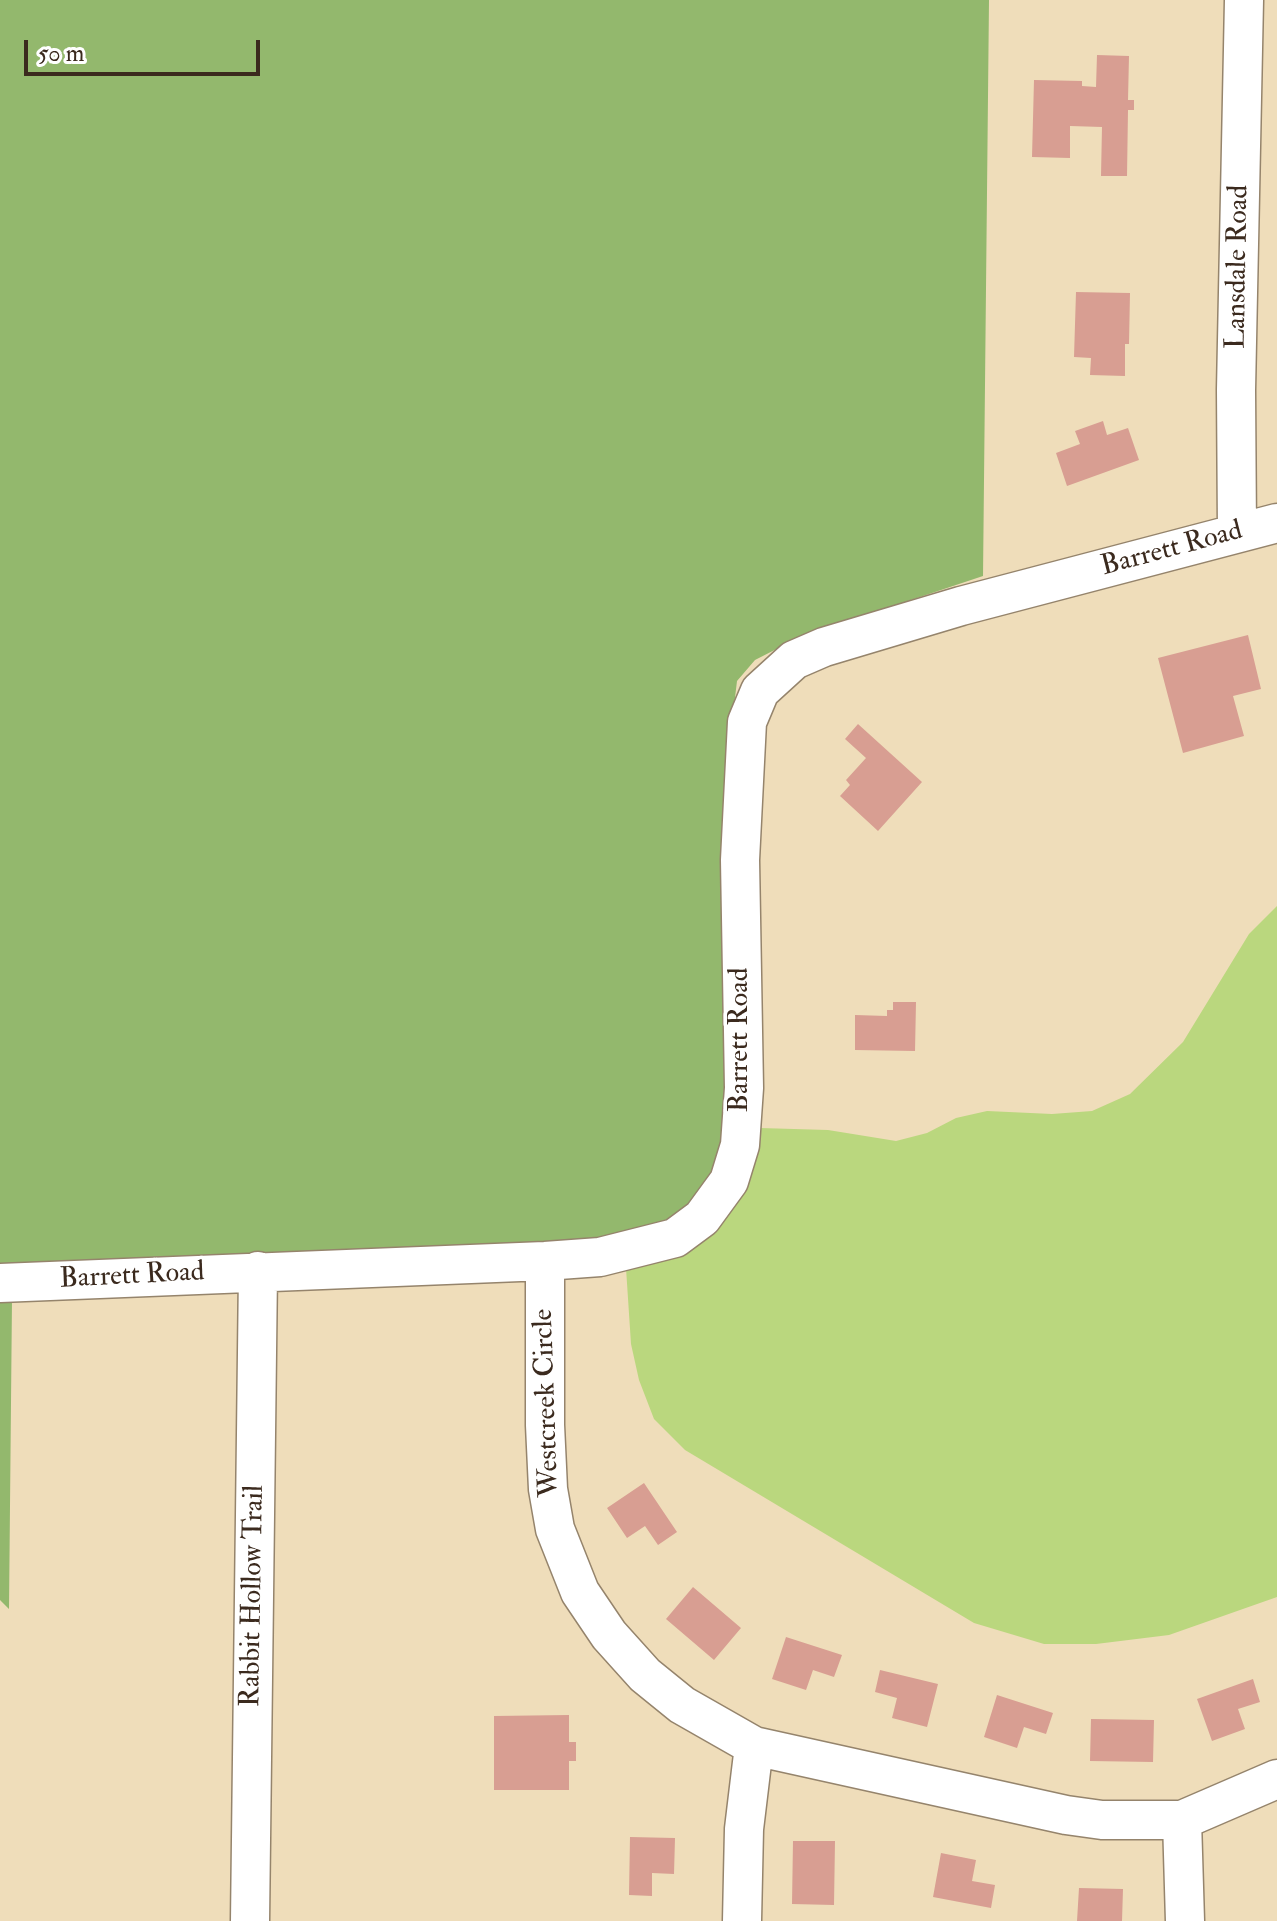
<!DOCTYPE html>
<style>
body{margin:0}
#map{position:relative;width:1277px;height:1921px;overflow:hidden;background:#efddba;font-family:"IM FELL Double Pica",serif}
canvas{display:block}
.scale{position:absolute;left:24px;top:40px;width:236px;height:36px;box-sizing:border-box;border:4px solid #3b2a1e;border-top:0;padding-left:10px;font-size:24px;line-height:28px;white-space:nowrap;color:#3b2a1e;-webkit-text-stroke:6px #fff;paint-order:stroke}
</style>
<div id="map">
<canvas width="1277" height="1921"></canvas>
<div class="scale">50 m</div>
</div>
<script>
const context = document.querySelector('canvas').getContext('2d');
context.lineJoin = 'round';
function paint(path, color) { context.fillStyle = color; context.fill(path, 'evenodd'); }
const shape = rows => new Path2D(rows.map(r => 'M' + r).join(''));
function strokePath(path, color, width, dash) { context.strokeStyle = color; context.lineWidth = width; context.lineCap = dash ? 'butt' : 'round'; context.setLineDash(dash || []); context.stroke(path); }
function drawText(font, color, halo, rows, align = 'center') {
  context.font = font + ' "IM FELL Double Pica",serif'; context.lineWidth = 7; context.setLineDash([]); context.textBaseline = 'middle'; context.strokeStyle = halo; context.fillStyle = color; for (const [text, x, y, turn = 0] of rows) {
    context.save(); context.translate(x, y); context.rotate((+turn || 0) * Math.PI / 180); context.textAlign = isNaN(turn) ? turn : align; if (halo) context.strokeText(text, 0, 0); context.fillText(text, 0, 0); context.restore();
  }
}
paint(shape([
 [1277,906,1277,1597,1169,1635,1096,1644,1044,1644,974,1623,685,1450,654,1419,639,1380,631,1344,626,1268,760,1128,828,1130,896,1141,927,1133,956,1118,987,1111,1052,1114,1092,1111,1130,1094,1183,1042,1249,934]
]), '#bad77e');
paint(shape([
 [0,0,989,0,983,576,800,637,755,660,737,681,734,706,725,1088,722,1142,712,1175,688,1207,666,1224,597,1241,0,1267],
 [12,1299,9,1609,0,1600,0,1300]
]), '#93b86d');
paint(shape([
 [1097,55,1129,56,1128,100,1134,100,1134,110,1128,110,1127,176,1101,176,1102,127,1070,126,1070,158,1032,157,1034,80,1082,81,1082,86,1096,87],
 [1076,292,1130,293,1129,344,1125,344,1125,376,1090,375,1091,358,1074,357],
 [1103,421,1107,435,1128,428,1139,460,1067,486,1056,453,1080,444,1075,431],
 [1248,635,1261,689,1233,696,1244,736,1183,753,1158,658],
 [858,724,922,782,878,831,840,796,850,785,846,780,866,758,845,739],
 [893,1002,916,1002,915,1051,855,1050,855,1015,887,1016,887,1010,893,1010],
 [644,1483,677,1532,658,1545,645,1526,627,1538,607,1508],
 [693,1587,741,1628,714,1660,666,1619],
 [786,1637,842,1655,834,1677,813,1670,806,1690,772,1679],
 [880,1670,938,1684,927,1727,892,1718,897,1698,875,1692],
 [1253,1679,1260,1702,1238,1709,1245,1729,1212,1741,1197,1699],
 [997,1695,1053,1713,1046,1734,1024,1727,1017,1748,984,1737],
 [569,1715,569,1742,576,1742,576,1761,569,1761,569,1790,494,1790,494,1716],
 [1091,1719,1154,1720,1153,1762,1090,1761],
 [630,1837,675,1838,674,1874,652,1873,652,1896,629,1895],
 [793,1841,835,1841,834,1905,792,1904],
 [941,1853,976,1860,972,1881,995,1885,991,1908,933,1897],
 [1079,1888,1123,1889,1122,1921,1077,1921]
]), '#d89e92');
const minor = shape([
 [1237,533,1236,390,1244,0],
 [545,1261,545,1425,548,1489,555,1529,580,1592,609,1635,645,1675,682,1705,754,1746,1066,1815,1102,1820,1182,1820,1277,1779],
 [0,1283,545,1261,600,1257,675,1238,702,1218,729,1181,740,1145,744,1088,740,860,747,722,760,691,794,660,824,647,961,606,1277,523],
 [1182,1820,1185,1921],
 [250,1921,258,1271],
 [742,1921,744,1829,754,1746]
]);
strokePath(minor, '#95846c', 41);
strokePath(minor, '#fff', 38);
drawText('28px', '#3b2a1e', '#fff', [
 ["Lansdale Road",1239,267,-89],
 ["Barrett Road",1172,550,-15],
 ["Barrett Road",741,1040,-90],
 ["Barrett Road",132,1277,-3],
 ["Westcreek Circle",548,1403,-92],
 ["Rabbit Hollow Trail",254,1596,-89]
]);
</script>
